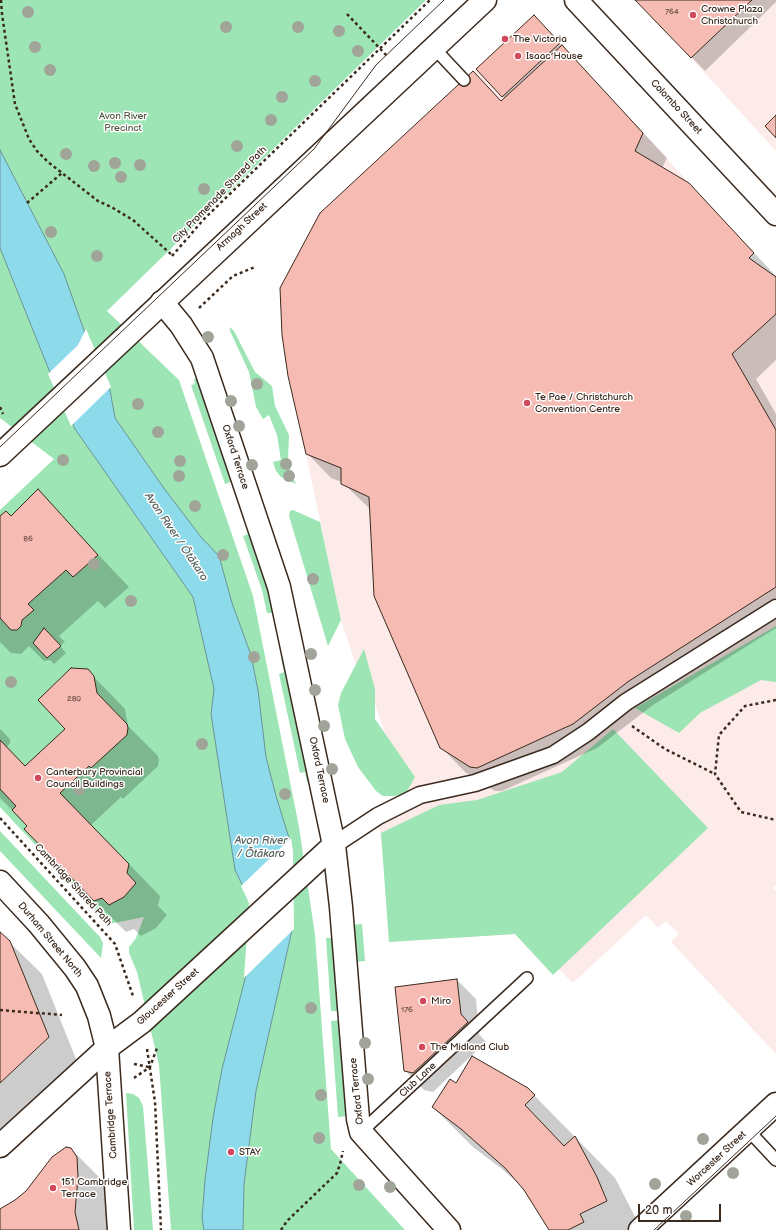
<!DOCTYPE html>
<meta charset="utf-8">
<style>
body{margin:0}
#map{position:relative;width:776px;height:1230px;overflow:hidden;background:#fff;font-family:"Balsamiq Sans",sans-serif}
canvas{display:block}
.scale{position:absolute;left:638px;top:1204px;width:83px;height:18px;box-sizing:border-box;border:2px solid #3b2a1e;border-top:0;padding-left:5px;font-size:12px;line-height:14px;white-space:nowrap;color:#3b2a1e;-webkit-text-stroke:3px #fff;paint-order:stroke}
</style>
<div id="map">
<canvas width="776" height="1230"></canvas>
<div class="scale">20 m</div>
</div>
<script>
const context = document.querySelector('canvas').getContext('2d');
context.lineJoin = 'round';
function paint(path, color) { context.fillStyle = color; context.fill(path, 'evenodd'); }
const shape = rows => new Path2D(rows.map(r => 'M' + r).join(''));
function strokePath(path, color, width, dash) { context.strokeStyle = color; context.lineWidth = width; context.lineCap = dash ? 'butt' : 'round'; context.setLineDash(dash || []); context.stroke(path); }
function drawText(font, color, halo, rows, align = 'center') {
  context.font = font + ' "Balsamiq Sans",sans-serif'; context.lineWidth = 3; context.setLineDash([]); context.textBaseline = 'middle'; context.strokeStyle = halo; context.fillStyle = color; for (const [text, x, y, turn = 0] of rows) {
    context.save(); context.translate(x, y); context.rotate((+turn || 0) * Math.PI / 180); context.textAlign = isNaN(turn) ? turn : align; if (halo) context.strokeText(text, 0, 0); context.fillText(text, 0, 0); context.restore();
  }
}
paint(shape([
 [752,0,776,0,776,151,691,58],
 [534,15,754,253,749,258,776,277,776,885,773,888,776,891,776,1054,671,942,679,934,666,921,658,928,646,915,573,983,559,969,553,975,515,934,389,942,384,865,378,816,403,789,366,676,360,677,341,620,306,454,280,288,320,213]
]), '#fcebe8');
paint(shape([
 [0,0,426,0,107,311,179,380,253,596,299,827,315,935,331,1149,405,1230,171,1230,159,1065,137,972,129,953,129,947,136,938,144,917,109,924,0,807,0,510,54,459,0,418],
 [230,327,234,331,255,372,272,386,275,406,289,435,288,460,292,476,296,484,281,477,276,471,273,462,281,460,277,435,269,415,263,419,256,407,249,372,230,331],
 [199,377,234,481,225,484,191,385,195,384,194,379],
 [293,510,320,522,341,620,328,646,289,516,290,511],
 [251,528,279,626,275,626,272,613,267,613,262,590,243,536,248,534,247,530],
 [776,626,776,682,761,680,700,713,679,733,635,708],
 [364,649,375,689,375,719,415,777,406,793,394,796,383,796,376,791,358,767,345,739,338,705,341,693],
 [286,657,311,781,307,782,305,772,300,773,279,674,284,672,281,658],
 [613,729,708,828,553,975,515,934,389,942,381,833,439,805,477,800,562,772],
 [0,831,100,937,103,943,101,958,0,851],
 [362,924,365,961,354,962,351,925],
 [326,938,335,938,341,1011,331,1011],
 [342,1020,349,1116,338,1117,331,1021],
 [126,1093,133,1094,139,1098,143,1106,153,1230,134,1230]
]), '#9de5b4');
const water = shape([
 [0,150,64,274,85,333,110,390,115,418,163,487,201,537,219,556,232,603,251,655,258,690,266,757,276,796,289,838,291,852,292,930,256,1091,244,1184,243,1230,204,1230,202,1218,205,1180,213,1118,222,1069,246,975,251,903,235,870,211,714,214,689,193,597,75,429,49,370,0,248,0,150]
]);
paint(water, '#8cdaea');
strokePath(water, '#6c9498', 1);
paint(shape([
 [86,329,111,387,71,426,48,374,78,345],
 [291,838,293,852,294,929,244,978,249,903,241,886]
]), '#fff');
paint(shape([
 [636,0,776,0,776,2,705,71],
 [547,30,667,158,662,168,689,184,776,276,776,360,756,379,776,414,776,628,653,705,597,748,502,791,495,791,465,772,441,747,371,510,342,482,331,478,307,453,473,72,502,102,505,99,477,69],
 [38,491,129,587,105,608,98,601,59,636,65,642,60,646,66,653,54,664,50,660,44,661,29,646,21,654,11,653,0,642,0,517,11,517],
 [87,670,125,709,128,726,158,756,159,760,158,766,123,799,121,797,91,825,160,896,158,906,167,915,156,928,141,936,134,929,126,932,94,900,29,827,0,798,0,729,10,739,10,743,7,747,26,767,67,729],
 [0,933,42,974,80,1069,0,1144],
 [457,980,476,999,479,1034,486,1042,433,1092,424,1090,405,1070],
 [473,1057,527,1088,574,1136,615,1178,642,1230,550,1230,521,1186,502,1169,473,1147,433,1107,456,1084],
 [71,1149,103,1181,108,1189,108,1230,0,1230,0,1211,27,1191]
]), '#0003');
const building = shape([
 [635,0,752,0,691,58,635,0],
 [534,15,560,43,502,97,476,69,534,15],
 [562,45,643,133,635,151,689,183,754,253,749,258,776,277,776,314,732,354,776,430,776,587,629,681,573,724,477,768,470,767,440,748,374,596,369,497,341,484,341,468,306,454,288,376,282,335,280,288,320,213,473,71,501,101,562,45],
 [776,115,776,138,765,126,776,115],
 [38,489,98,555,73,577,66,570,28,604,34,610,22,620,21,626,17,630,11,630,0,618,0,516,6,511,11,516,38,489],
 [44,628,61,646,47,658,33,643,44,628],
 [71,668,88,669,94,676,97,693,127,724,128,728,127,735,91,768,89,766,60,793,129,864,127,873,136,883,124,897,109,905,102,898,94,901,24,829,27,826,12,810,16,806,0,789,0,740,25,766,65,729,38,700,71,668],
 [0,932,10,941,49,1037,0,1083,0,932],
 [457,979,461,1014,468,1022,413,1073,404,1071,395,987,457,979],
 [472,1056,528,1088,535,1095,525,1105,564,1146,575,1136,597,1177,607,1201,580,1214,584,1222,568,1230,549,1230,524,1190,505,1168,461,1129,432,1107,450,1079,456,1083,472,1056],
 [66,1147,71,1148,77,1157,78,1177,75,1212,79,1230,0,1230,0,1209,15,1200,26,1191,52,1157,66,1147]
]);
paint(building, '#f6bbb3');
strokePath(building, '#3b2a1e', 1);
const service = shape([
 [434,48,464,80],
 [748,1130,776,1160],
 [361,1132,527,978]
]);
const pedestrian = shape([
 [334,845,378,816,420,795,475,783,553,755,588,732,626,702,776,608]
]);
const minor = shape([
 [162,302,181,325,202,358,279,587,334,845,341,907,358,1119,361,1132,449,1230],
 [107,1048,142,1022,334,845],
 [640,1230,776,1104]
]);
const tertiary = shape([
 [576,0,776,214],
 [0,455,485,0],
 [0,1146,107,1048]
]);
const secondary = shape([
 [0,882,39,924,75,968,87,986,99,1016,107,1048,119,1230]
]);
strokePath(service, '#3b2a1e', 14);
strokePath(pedestrian, '#3b2a1e', 19);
strokePath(minor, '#3b2a1e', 25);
strokePath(tertiary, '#3b2a1e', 25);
strokePath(secondary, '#3b2a1e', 25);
strokePath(shape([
 [1,0,2,14,15,104,29,139,37,151,48,162,98,201,113,208,133,220,173,256],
 [347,14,388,57],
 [27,203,62,173],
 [172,256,204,219,430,0],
 [199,308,233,276,255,267],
 [0,407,3,414],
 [776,700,745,706,719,735,715,774,741,812,776,820],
 [632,726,665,749,715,774],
 [0,818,115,944,133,996],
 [0,1010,62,1015],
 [147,1049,155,1102,161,1230],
 [134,1064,149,1067],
 [134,1078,150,1067,157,1048],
 [281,1230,287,1221,337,1173,340,1164,343,1151]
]), '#3b2a1e', 2.5, [3, 3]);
strokePath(service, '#fff', 11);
strokePath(pedestrian, '#fff', 16);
strokePath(minor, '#fff', 22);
strokePath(tertiary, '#fff', 22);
strokePath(secondary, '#fff', 22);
strokePath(shape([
 [0,447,314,149,376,65,444,0],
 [654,1230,776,1116]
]), '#3b2a1e', 1);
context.fillStyle = '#a1a498';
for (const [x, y] of [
 [28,12],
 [226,27],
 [298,27],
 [339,31],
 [35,47],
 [358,51],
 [50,70],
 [315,81],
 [282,97],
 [271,120],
 [237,146],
 [66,154],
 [115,163],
 [140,165],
 [94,166],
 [121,177],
 [204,189],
 [51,232],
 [97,256],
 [208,337],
 [257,384],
 [231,401],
 [138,404],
 [239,426],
 [158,432],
 [63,460],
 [180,461],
 [286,464],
 [252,465],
 [179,476],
 [289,476],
 [195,506],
 [223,555],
 [94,564],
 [313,579],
 [131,601],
 [311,654],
 [254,657],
 [11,682],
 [315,690],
 [324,726],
 [202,744],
 [332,769],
 [79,789],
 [285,794],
 [311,1008],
 [365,1043],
 [368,1079],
 [321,1095],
 [319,1138],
 [703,1139],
 [733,1173],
 [655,1184],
 [359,1185],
 [390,1187],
 [686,1216]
]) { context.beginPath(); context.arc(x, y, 6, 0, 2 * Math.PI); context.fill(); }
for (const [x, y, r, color] of [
 [693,15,4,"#d1495b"],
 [505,39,4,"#d1495b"],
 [518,56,4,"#d1495b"],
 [527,403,4,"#d1495b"],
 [38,778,4,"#d1495b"],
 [423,1001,4,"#d1495b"],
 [422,1047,4,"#d1495b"],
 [231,1152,4,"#d1495b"],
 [53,1188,4,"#d1495b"]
]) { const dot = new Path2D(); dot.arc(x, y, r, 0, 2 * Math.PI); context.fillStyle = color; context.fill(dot); strokePath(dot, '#fff', 1.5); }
drawText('8px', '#6a4e43', null, [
 ["764",672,12],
 ["86",28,539],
 ["280",74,699],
 ["176",407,1010]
]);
drawText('10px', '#3b2a1e', '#fff', [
 ["Crowne Plaza",701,9],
 ["Christchurch",701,21],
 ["The Victoria",513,39],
 ["Isaac House",526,56],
 ["Te Pae / Christchurch",535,397],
 ["Convention Centre",535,409],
 ["Canterbury Provincial",46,772],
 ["Council Buildings",46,784],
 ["Miro",431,1001],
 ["The Midland Club",430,1047],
 ["STAY",239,1152],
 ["151 Cambridge",61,1182],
 ["Terrace",61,1194]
], 'left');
drawText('10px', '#3b2a1e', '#fff', [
 ["Colombo Street",676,107,47],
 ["City Promenade Shared Path",220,195,-46],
 ["Armagh Street",242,227,-43],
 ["Oxford Terrace",235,457,72],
 ["Oxford Terrace",319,770,78],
 ["Cambridge Shared Path",73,885,47],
 ["Durham Street North",50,940,50],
 ["Gloucester Street",168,997,-42],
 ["Club Lane",418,1080,-43],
 ["Oxford Terrace",357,1091,-96],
 ["Cambridge Terrace",111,1115,-94],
 ["Worcester Street",717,1159,-43]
]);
drawText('10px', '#545944', '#fff', [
 ["Avon River",123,116],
 ["Precinct",123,128]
]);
drawText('italic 11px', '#535f5b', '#fff', [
 ["Avon River / Ōtākaro",176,537,56],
 ["Avon River",261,841],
 ["/ Ōtākaro",261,854]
]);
</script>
